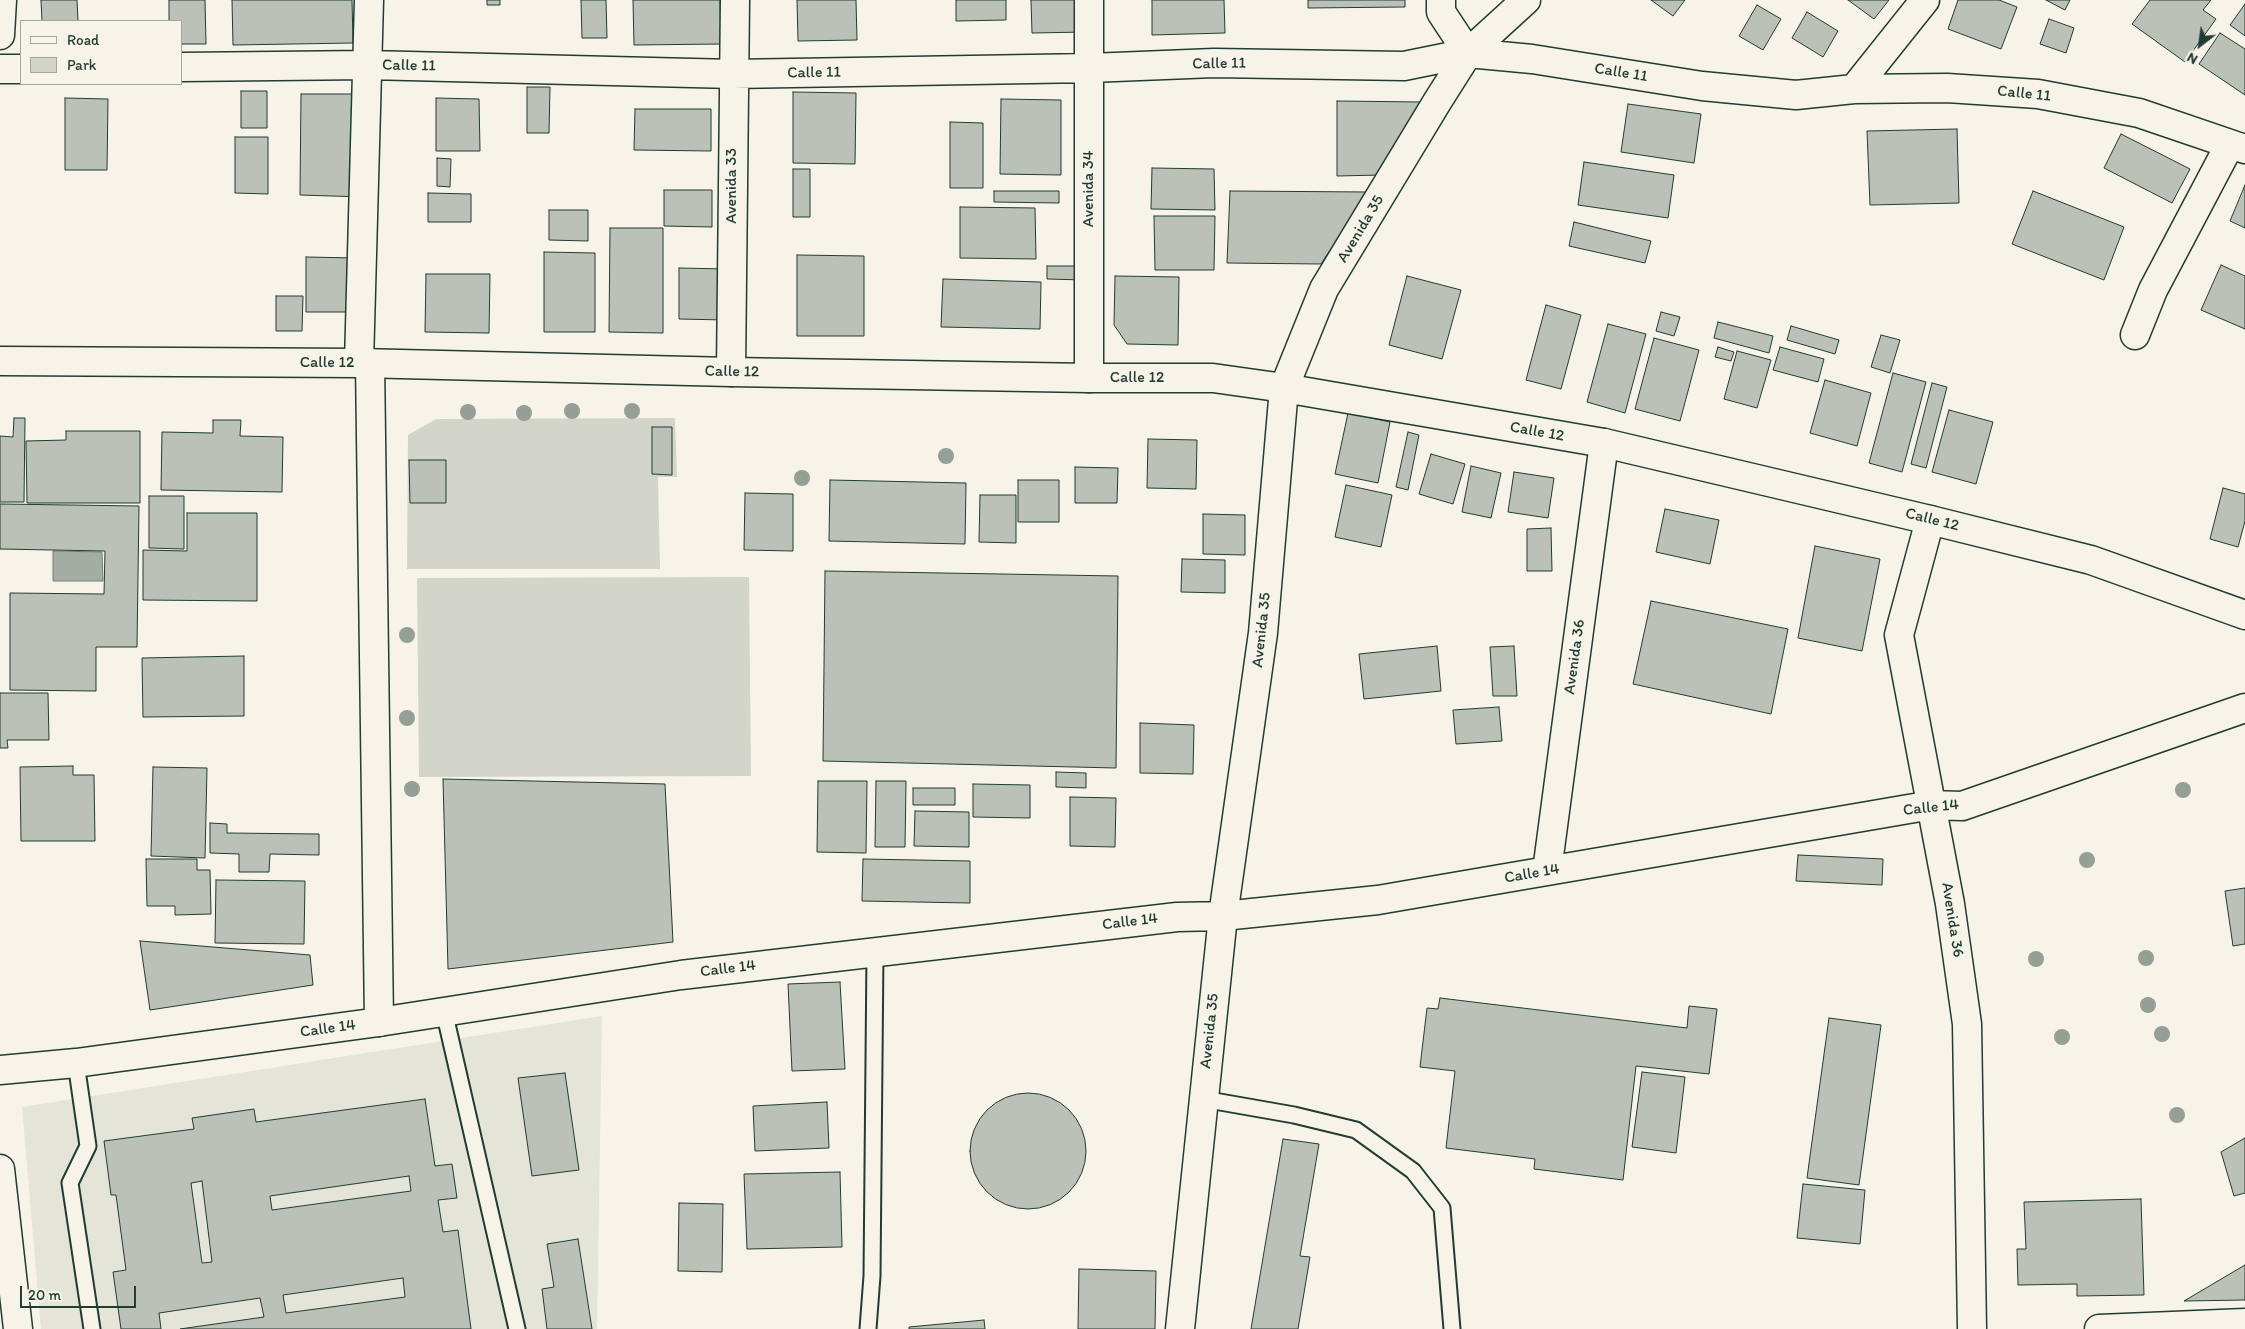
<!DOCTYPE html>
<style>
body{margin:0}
#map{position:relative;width:2245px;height:1329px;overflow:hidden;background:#f7f3e8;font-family:Itim,sans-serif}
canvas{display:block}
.legend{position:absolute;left:20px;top:20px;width:162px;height:65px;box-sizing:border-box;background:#f7f3e8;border:1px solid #a1aaa0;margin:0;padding:6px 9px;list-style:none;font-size:15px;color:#1f3d34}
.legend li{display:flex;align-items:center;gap:10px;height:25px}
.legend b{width:25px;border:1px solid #a1aaa0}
.north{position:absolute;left:2175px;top:20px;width:50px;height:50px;-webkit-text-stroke:4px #f7f3e8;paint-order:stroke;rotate:210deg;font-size:14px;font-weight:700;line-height:20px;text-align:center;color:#1f3d34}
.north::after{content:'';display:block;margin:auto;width:18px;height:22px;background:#1f3d34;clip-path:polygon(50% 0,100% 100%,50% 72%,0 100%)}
.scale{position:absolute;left:20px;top:1286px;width:116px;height:22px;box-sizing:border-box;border:2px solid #1f3d34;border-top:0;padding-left:6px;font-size:15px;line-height:18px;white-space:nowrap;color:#1f3d34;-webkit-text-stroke:4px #f7f3e8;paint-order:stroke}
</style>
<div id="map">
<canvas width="2245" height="1329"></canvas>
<ul class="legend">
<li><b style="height:6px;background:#f7f3e8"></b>Road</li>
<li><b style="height:14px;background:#d3d5ca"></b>Park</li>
</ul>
<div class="north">N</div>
<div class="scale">20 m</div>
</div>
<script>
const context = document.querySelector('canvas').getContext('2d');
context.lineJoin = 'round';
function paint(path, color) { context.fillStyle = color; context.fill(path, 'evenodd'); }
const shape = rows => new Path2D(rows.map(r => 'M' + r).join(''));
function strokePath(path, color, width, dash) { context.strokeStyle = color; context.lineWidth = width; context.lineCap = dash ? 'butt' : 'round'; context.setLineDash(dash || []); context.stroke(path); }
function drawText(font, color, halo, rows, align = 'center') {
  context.font = font + ' Itim,sans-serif'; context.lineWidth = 4; context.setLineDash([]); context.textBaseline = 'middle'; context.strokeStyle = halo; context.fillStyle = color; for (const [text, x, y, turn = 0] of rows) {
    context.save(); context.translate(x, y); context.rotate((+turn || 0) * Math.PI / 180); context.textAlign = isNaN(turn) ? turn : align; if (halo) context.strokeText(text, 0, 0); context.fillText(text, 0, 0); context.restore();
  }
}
paint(shape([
 [602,1016,597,1329,41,1329,22,1107]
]), '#e5e4d9');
paint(shape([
 [675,418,677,477,658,477,660,569,407,569,408,435,436,419],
 [749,577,751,776,419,777,417,578]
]), '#d3d5ca');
const water = shape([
 [53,551,102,552,103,581,53,581,53,551]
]);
paint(water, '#a4ada3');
strokePath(water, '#6f8077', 1);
const building = shape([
 [41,0,77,0,78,21,42,21,41,0],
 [169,0,205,0,206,44,181,44,181,21,169,21,169,0],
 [232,0,352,0,353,43,233,45,232,0],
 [487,0,500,0,500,5,487,5,487,0],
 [581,0,606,0,607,38,582,38,581,0],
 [633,0,720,0,721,44,634,45,633,0],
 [797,0,856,0,857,40,798,41,797,0],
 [956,0,1006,0,1006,20,956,21,956,0],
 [1031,0,1085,0,1086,32,1032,33,1031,0],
 [1152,0,1224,0,1225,33,1152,35,1152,0],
 [1308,0,1405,0,1405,7,1308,8,1308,0],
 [1651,0,1685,0,1673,16,1651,0],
 [1848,0,1889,0,1874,19,1848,0],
 [1958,0,1999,0,2017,7,2001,49,1948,29,1958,0],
 [2046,0,2070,0,2065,10,2046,0],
 [2150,0,2211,0,2203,10,2216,19,2185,62,2132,24,2150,0],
 [2245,4,2245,36,2230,25,2245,4],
 [1757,5,1781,19,1763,50,1739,36,1757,5],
 [1807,12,1838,31,1823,57,1792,38,1807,12],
 [2049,19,2074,28,2066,53,2040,44,2049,19],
 [2220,33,2245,49,2245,95,2199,64,2220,33],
 [527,87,550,87,549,133,527,133,527,87],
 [241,91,267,91,267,128,241,128,241,91],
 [793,92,856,93,855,164,793,163,793,92],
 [301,94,364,94,363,197,300,195,301,94],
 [65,98,108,99,107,170,65,170,65,98],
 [436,98,479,99,480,151,436,151,436,98],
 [1001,99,1061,100,1061,175,1000,174,1001,99],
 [1337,101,1422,102,1381,175,1337,176,1337,101],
 [1628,104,1701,114,1694,163,1621,152,1628,104],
 [635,109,711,109,711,151,634,150,635,109],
 [950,122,983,123,983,188,950,188,950,122],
 [1957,129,1959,203,1870,205,1867,131,1957,129],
 [2121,134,2190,169,2172,203,2104,168,2121,134],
 [235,137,268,137,268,194,235,193,235,137],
 [437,158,451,159,450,187,437,186,437,158],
 [1584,162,1674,175,1668,218,1578,205,1584,162],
 [1152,168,1214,169,1215,210,1151,209,1152,168],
 [793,169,810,169,810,217,793,217,793,169],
 [2245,185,2245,228,2230,221,2245,185],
 [664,190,712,190,712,227,664,226,664,190],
 [994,191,1059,191,1059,203,994,202,994,191],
 [1230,191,1368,192,1321,264,1227,263,1230,191],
 [2033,191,2124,227,2104,280,2012,244,2033,191],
 [428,193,471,194,471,222,428,222,428,193],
 [960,207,1035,208,1036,259,960,258,960,207],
 [549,210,588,210,588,241,549,240,549,210],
 [1154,216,1215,216,1214,270,1155,270,1154,216],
 [1574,222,1651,241,1645,263,1569,246,1574,222],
 [610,228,663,228,663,333,609,332,610,228],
 [544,252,595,253,595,332,544,332,544,252],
 [797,255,864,256,864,336,797,336,797,255],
 [306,257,356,258,356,312,306,312,306,257],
 [2221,265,2245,276,2245,329,2201,310,2221,265],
 [1047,266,1085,266,1085,280,1047,279,1047,266],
 [679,268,727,269,726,320,679,319,679,268],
 [426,274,490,274,489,333,425,332,426,274],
 [1115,276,1179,277,1178,345,1127,344,1114,325,1115,276],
 [1407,276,1461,290,1442,359,1389,345,1407,276],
 [943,279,1041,282,1040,329,941,327,943,279],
 [276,296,303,296,302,331,276,331,276,296],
 [1546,305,1581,315,1561,389,1526,380,1546,305],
 [1661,312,1680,317,1674,336,1656,331,1661,312],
 [1718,322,1773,336,1769,353,1714,338,1718,322],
 [1608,324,1646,334,1625,413,1587,402,1608,324],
 [1791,326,1839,340,1835,354,1787,340,1791,326],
 [1881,335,1900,340,1890,373,1871,367,1881,335],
 [1654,338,1699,350,1680,421,1635,409,1654,338],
 [1718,347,1734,352,1731,361,1715,357,1718,347],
 [1780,347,1824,359,1818,382,1773,370,1780,347],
 [1737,351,1771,360,1757,408,1724,399,1737,351],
 [1893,373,1926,382,1902,472,1869,463,1893,373],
 [1825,380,1871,393,1857,446,1810,433,1825,380],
 [1932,383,1947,387,1926,468,1911,464,1932,383],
 [1949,410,1993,422,1976,484,1932,472,1949,410],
 [1348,413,1390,422,1378,483,1335,474,1348,413],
 [14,418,25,418,24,502,0,502,0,436,13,437,14,418],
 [213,420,241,420,240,436,283,437,282,492,161,490,162,432,213,433,213,420],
 [652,427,672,427,672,475,652,474,652,427],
 [66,431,140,431,140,503,27,503,26,441,66,440,66,431],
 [1408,432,1419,435,1408,490,1396,487,1408,432],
 [1148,439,1197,440,1196,489,1147,488,1148,439],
 [1431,454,1465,464,1453,504,1419,494,1431,454],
 [409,460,446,460,446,503,410,503,409,460],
 [1471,466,1501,473,1491,518,1462,512,1471,466],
 [1075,467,1118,468,1117,503,1075,503,1075,467],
 [1514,472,1554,478,1548,518,1508,512,1514,472],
 [830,480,966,483,965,544,829,541,830,480],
 [1018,480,1059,480,1059,522,1018,522,1018,480],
 [1346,485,1392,495,1381,547,1335,537,1346,485],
 [2223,488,2245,494,2245,521,2238,547,2210,539,2223,488],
 [745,493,793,494,793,551,744,550,745,493],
 [980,495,1016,495,1016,543,979,542,980,495],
 [149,496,184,496,184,549,149,548,149,496],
 [0,504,139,506,137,647,96,647,96,691,10,690,10,593,104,594,105,551,0,549,0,504],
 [1665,509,1719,520,1710,564,1656,552,1665,509],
 [187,513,257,513,257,601,143,600,143,550,187,551,187,513],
 [1203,514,1245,515,1245,555,1203,554,1203,514],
 [1551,528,1552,571,1527,571,1527,529,1551,528],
 [1815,546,1880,559,1862,651,1798,638,1815,546],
 [1182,559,1225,560,1225,593,1181,592,1182,559],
 [825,571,1118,576,1116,768,823,761,825,571],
 [1651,601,1788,629,1771,714,1633,684,1651,601],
 [1437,646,1441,691,1364,699,1359,654,1437,646],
 [1514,646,1517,696,1493,696,1490,647,1514,646],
 [244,656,244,716,143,717,142,658,244,656],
 [0,693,48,693,49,740,7,740,8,748,0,748,0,693],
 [1499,707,1502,741,1456,744,1453,710,1499,707],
 [1140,723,1194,725,1193,774,1140,773,1140,723],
 [73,766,73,775,94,775,95,841,21,841,20,767,73,766],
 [153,767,207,768,205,858,151,856,153,767],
 [1056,772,1086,773,1086,788,1056,787,1056,772],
 [443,779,665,784,673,942,448,969,443,779],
 [818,781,867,781,866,853,817,852,818,781],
 [876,781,906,781,905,847,875,847,876,781],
 [973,784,1030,785,1030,818,973,817,973,784],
 [913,788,955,788,955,805,913,805,913,788],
 [1070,797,1116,798,1115,847,1070,846,1070,797],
 [915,811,969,812,969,847,914,846,915,811],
 [210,823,227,824,227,833,319,834,319,855,270,854,269,872,239,872,239,854,210,853,210,823],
 [1798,855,1883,859,1882,885,1796,881,1798,855],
 [146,859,197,859,197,870,210,870,211,914,175,915,175,906,147,906,146,859],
 [863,859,970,861,970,903,862,901,863,859],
 [216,880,305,881,304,944,215,943,216,880],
 [2245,888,2245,944,2233,946,2225,891,2245,888],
 [140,941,310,955,313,985,150,1010,140,941],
 [840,982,845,1069,792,1071,788,984,840,982],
 [1440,998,1687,1028,1689,1006,1717,1009,1709,1074,1636,1066,1623,1180,1534,1169,1535,1159,1446,1148,1455,1071,1420,1067,1427,1008,1438,1009,1440,998],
 [1829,1018,1881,1025,1859,1185,1807,1178,1829,1018],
 [1642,1072,1685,1077,1676,1153,1632,1147,1642,1072],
 [565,1073,579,1170,532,1176,518,1078,565,1073],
 '970 1151a58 58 0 1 1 116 0a58 58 0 1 1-116 0Z',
 [425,1099,435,1166,452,1164,457,1198,438,1200,443,1232,458,1230,471,1329,180,1329,264,1317,260,1298,159,1313,161,1329,121,1329,113,1272,126,1270,116,1195,111,1195,104,1141,194,1129,192,1118,254,1109,256,1122,425,1099],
 [409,1176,411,1191,272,1210,270,1196,409,1176],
 [202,1181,212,1262,202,1263,191,1183,202,1181],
 [403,1278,405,1297,286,1313,283,1295,403,1278],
 [827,1102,829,1148,755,1151,753,1106,827,1102],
 [2245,1138,2245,1193,2234,1196,2221,1152,2245,1138],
 [1283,1139,1319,1144,1300,1256,1310,1257,1298,1329,1251,1329,1283,1139],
 [840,1172,842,1247,747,1249,744,1174,840,1172],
 [1803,1184,1865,1190,1860,1244,1797,1238,1803,1184],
 [2141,1199,2144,1295,2077,1296,2077,1284,2018,1285,2017,1249,2026,1249,2024,1202,2141,1199],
 [679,1203,723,1204,722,1272,678,1271,679,1203],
 [578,1239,592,1329,547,1329,542,1289,554,1287,547,1244,578,1239],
 [2245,1265,2245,1300,2184,1301,2245,1265],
 [1079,1269,1156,1271,1155,1329,1078,1329,1079,1269],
 [984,1320,985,1329,909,1329,909,1327,984,1320]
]);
paint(building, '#bbc1b6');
strokePath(building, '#1f3d34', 1);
const lane = shape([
 [444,1011,517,1329],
 [76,1063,88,1146,70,1183,92,1329],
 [1203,1099,1294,1115,1356,1130,1413,1171,1442,1208,1452,1329],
 [868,1329,872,1276,875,952]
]);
const street = shape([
 [1441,0,1441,12,1468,53],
 [0,35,2,0],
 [181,67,368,65,733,74,1090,68,1214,63,1404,66,1468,53,1532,59,1702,86,1796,95,1854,89,1947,88,2038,94,2139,113,2245,149],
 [0,69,21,69],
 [1854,89,1925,0],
 [2135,335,2153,290,2230,144],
 [359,363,369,0],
 [370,363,379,1022],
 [731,372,735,0],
 [1089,378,1089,0],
 [1284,388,1324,289,1437,102,1468,53,1526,0],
 [1930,520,1899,635,1950,904,1967,1024,1972,1329],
 [1547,871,1604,443],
 [1223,916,1378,900,1932,805,1962,806,2245,708],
 [0,1169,18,1329],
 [2099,1329,2245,1323]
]);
const secondary = shape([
 [0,361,359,363,731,372,1089,378,1213,378,1284,388,1604,443,1930,520,2091,560,2245,615],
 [0,1070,76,1063,379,1022,681,975,1177,917,1223,916],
 [1180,1329,1223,916,1263,633,1284,388]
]);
strokePath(lane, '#1f3d34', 19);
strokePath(street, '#1f3d34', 31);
strokePath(secondary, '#1f3d34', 31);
strokePath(lane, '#f7f3e8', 15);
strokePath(street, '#f7f3e8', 28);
strokePath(secondary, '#f7f3e8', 28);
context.fillStyle = '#949f96';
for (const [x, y] of [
 [572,411],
 [632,411],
 [468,412],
 [524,413],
 [946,456],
 [802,478],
 [407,635],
 [407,718],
 [412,789],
 [2183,790],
 [2087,860],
 [2146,958],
 [2036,959],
 [2148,1005],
 [2162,1034],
 [2062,1037],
 [2177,1115]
]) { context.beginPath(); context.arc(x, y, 8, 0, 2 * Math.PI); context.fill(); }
drawText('16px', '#1f3d34', '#f7f3e8', [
 ["Calle 11",1219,64,-1],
 ["Calle 11",409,66,1],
 ["Calle 11",814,73,-1],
 ["Calle 11",1621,73,9],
 ["Calle 11",2024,94,6],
 ["Avenida 33",732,186,-90],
 ["Avenida 34",1089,189,-90],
 ["Avenida 35",1361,229,-59],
 ["Calle 12",327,363],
 ["Calle 12",732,372,1],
 ["Calle 12",1137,378],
 ["Calle 12",1537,432,10],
 ["Calle 12",1932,520,14],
 ["Avenida 35",1262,630,-84],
 ["Avenida 36",1575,657,-82],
 ["Calle 14",1931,808,-6],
 ["Calle 14",1532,874,-10],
 ["Avenida 36",1952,920,81],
 ["Calle 14",1130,922,-7],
 ["Calle 14",728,969,-7],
 ["Calle 14",328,1029,-8],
 ["Avenida 35",1210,1031,-84]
]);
</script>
